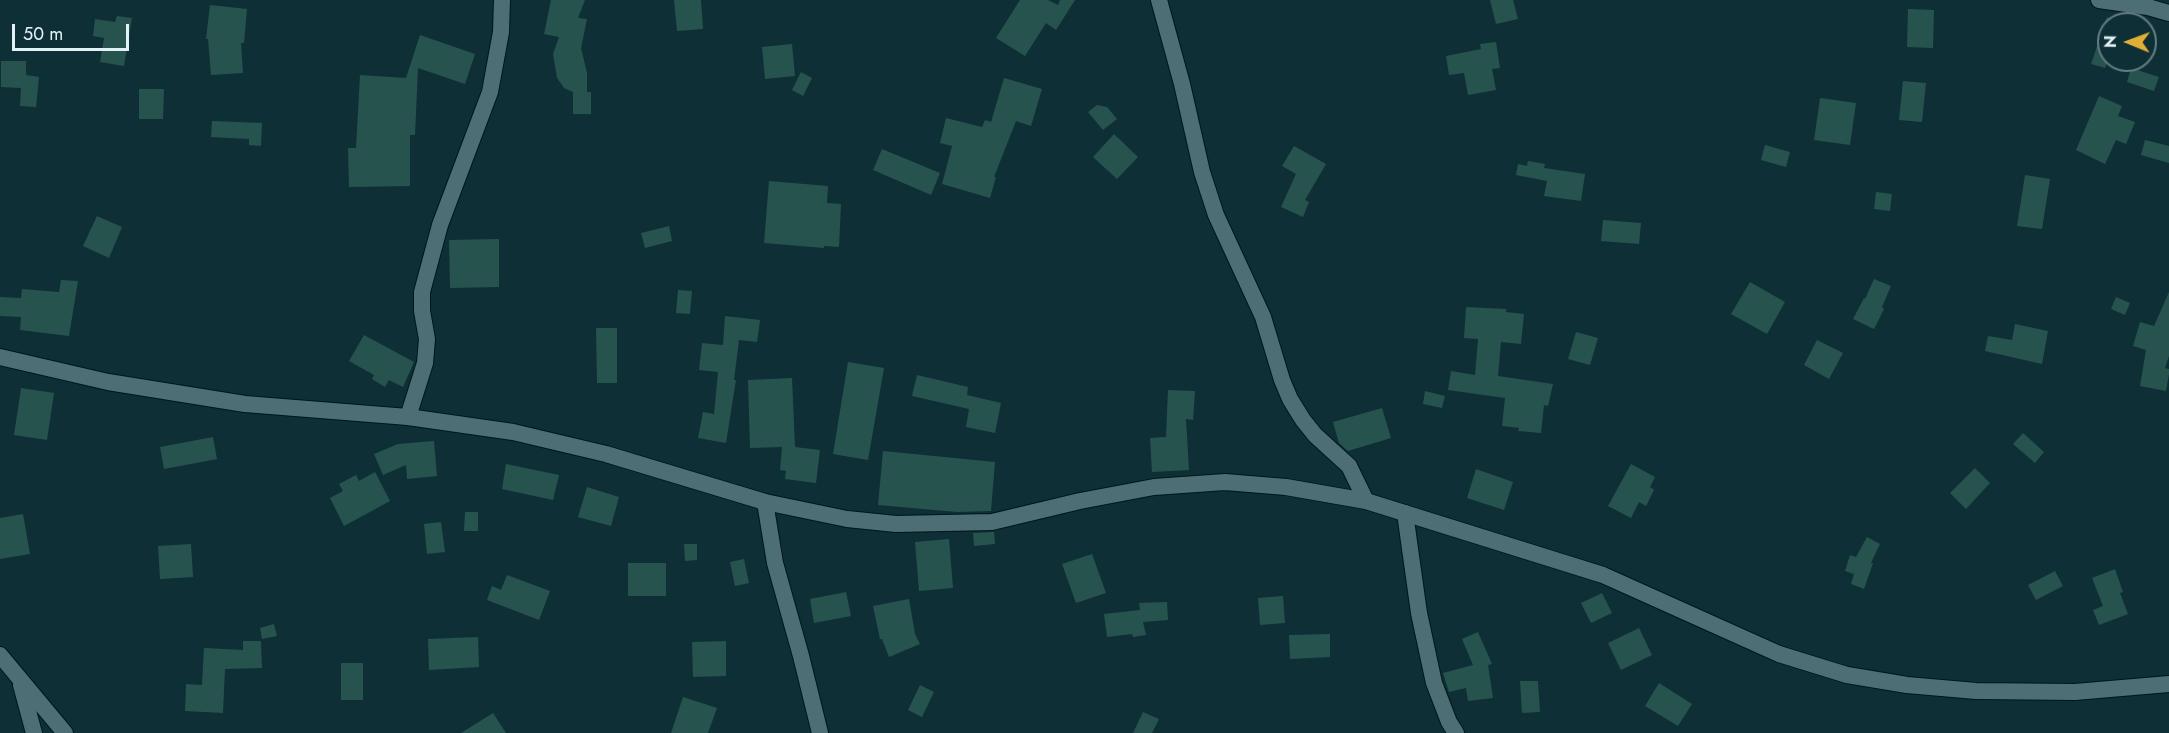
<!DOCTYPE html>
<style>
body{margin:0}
#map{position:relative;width:2169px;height:733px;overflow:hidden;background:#0f2f36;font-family:Jost,sans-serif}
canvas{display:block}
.north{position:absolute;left:2097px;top:12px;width:60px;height:60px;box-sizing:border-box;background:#0f2f36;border:2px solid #637d83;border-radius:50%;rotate:271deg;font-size:16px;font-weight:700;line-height:24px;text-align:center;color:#e1f2f6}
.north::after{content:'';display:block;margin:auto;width:21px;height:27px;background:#dfb033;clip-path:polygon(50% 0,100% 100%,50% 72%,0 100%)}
.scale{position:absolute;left:12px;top:24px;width:117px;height:27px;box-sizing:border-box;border:3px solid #e1f2f6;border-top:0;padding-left:8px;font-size:18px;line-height:21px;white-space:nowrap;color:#e1f2f6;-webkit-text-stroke:4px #0f2f36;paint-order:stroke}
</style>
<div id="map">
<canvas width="2169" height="733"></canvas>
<div class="north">N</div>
<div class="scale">50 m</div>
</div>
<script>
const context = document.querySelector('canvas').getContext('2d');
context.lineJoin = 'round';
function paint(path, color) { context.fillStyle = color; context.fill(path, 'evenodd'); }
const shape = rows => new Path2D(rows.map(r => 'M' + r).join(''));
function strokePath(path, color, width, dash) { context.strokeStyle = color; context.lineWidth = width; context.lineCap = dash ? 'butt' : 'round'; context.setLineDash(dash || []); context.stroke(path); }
paint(shape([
 [551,0,585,0,578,18,587,19,581,48,587,73,587,92,591,92,591,114,573,114,573,92,564,88,557,78,553,54,559,37,544,34],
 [674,0,701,0,703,29,677,31],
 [1020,0,1048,0,1058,5,1060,0,1075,0,1056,30,1046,23,1025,56,996,38],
 [1490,0,1513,0,1518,19,1496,24],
 [210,5,247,9,244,43,241,43,243,73,211,75,208,39,206,39],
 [1908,9,1934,10,1933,48,1907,47],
 [117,16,132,18,124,66,100,62,104,38,93,36,95,19,115,22],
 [2107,17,2109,18,2109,58,2105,68,2091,64],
 [420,35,475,54,465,84,418,68,415,135,410,135,410,186,349,187,348,148,356,148,360,75,406,78],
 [1496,42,1500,68,1492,69,1496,90,1468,95,1464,73,1449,75,1446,56,1481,49,1480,44],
 [792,44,795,76,765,79,762,47],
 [1,61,26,61,26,75,39,77,36,107,20,106,21,88,1,87],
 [2131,68,2159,77,2154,91,2127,82],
 [801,72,812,78,803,96,792,90],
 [1004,78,1042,89,1031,126,1016,121,994,177,996,177,990,198,942,184,952,146,940,143,946,118,982,127,985,120,991,122],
 [1903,81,1926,83,1922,122,1899,120],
 [139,89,164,89,163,119,139,119],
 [2099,96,2122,106,2118,116,2135,122,2126,144,2116,140,2105,164,2076,150],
 [1820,98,1856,103,1850,145,1814,140],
 [1097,105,1107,107,1117,119,1103,130,1088,112],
 [212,121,262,123,261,146,249,145,249,139,211,137],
 [1114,134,1138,157,1117,179,1093,157],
 [2145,140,2169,146,2169,163,2141,155],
 [1765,145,1790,152,1786,167,1761,160],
 [1294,146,1326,164,1305,200,1309,202,1303,217,1281,207,1296,174,1282,166],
 [882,149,940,173,931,195,873,170],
 [1528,161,1545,164,1544,168,1585,174,1581,201,1544,196,1547,181,1516,175,1518,164,1527,166],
 [2025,175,2050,179,2042,229,2017,226],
 [769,181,828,186,827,203,841,204,839,247,824,246,824,248,764,243],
 [1876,192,1892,194,1890,211,1874,209],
 [97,216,122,227,109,258,83,246],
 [1603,220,1641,223,1639,244,1601,241],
 [669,226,672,241,645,248,641,233],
 [499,239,499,287,450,288,449,240],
 [1874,279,1891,286,1882,307,1884,309,1874,329,1853,319,1864,298,1865,299],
 [61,280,78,281,69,336,20,330,21,317,0,316,0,297,21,298,22,289,59,292],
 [1750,282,1785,302,1767,334,1731,314],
 [678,290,692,291,690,314,676,313],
 [2169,292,2169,356,2165,368,2169,369,2169,374,2166,391,2140,386,2146,350,2133,346,2140,322,2154,326],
 [2116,297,2130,303,2125,315,2111,309],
 [1466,307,1506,309,1506,312,1524,314,1521,344,1501,342,1498,376,1553,384,1548,406,1544,405,1541,433,1518,431,1519,428,1502,426,1505,398,1448,390,1451,371,1475,375,1478,339,1464,338],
 [725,316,760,320,757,342,739,340,734,380,736,380,726,443,698,438,703,412,714,414,718,372,699,370,702,343,723,345],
 [2015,324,2048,331,2042,364,1985,351,1988,336,2012,340],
 [596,328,617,328,617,383,597,383],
 [1576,332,1598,338,1590,365,1568,359],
 [364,335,414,362,403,387,389,380,385,387,372,379,374,375,349,361],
 [1817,340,1843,353,1829,379,1804,365],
 [848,362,884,368,868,460,833,454],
 [917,375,968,387,967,395,1001,403,995,433,966,427,969,409,912,396],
 [792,378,795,447,820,450,816,483,785,479,786,471,780,470,782,447,750,448,748,380],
 [21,388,54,393,47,440,14,435],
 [1168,390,1195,391,1193,420,1186,419,1189,470,1152,472,1150,438,1166,437],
 [1425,391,1445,396,1442,408,1423,404],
 [1382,408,1391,438,1348,451,1339,443,1333,422],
 [2023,433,2044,452,2035,463,2013,444],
 [213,437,217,459,164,469,160,447],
 [434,441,437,476,407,479,406,465,383,475,374,454,398,444],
 [883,451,995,462,991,511,957,512,878,505],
 [506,464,559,475,553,500,502,489],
 [1631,464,1655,477,1650,487,1654,490,1646,506,1639,502,1631,518,1608,506],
 [1975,468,1990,483,1966,509,1950,493],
 [1476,469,1513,482,1504,510,1467,498],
 [375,472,390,501,344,526,330,498,343,491,339,484,356,475,359,481],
 [587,487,619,497,611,526,578,517],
 [465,512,478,512,478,531,464,531],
 [23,514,30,554,0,559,0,518],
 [441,522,445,552,427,554,424,524],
 [994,532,995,544,974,546,973,533],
 [1867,537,1880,544,1871,563,1873,563,1864,589,1851,584,1854,574,1845,571,1850,555,1856,557],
 [949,539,953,588,919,591,915,542],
 [191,544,193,577,160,579,158,546],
 [684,544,697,544,697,560,685,561],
 [1092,554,1106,593,1076,603,1062,564],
 [744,559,749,583,735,586,730,562],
 [628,563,666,563,666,596,628,596],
 [2115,569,2123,592,2120,593,2128,614,2099,625,2093,610,2103,606,2092,578],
 [2055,571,2063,586,2036,600,2028,585],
 [507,575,550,591,539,620,487,600,492,586,501,590],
 [846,592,851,616,814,623,810,599],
 [1602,593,1612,613,1591,623,1581,603],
 [1283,596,1285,623,1260,625,1258,598],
 [909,599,915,634,920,644,889,657,882,639,880,639,873,606],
 [1167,602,1168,620,1143,622,1146,635,1133,637,1132,634,1107,637,1104,614,1140,610,1139,603],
 [274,624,277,636,262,639,260,628],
 [1639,628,1652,655,1621,670,1608,643],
 [1478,632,1492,664,1488,665,1493,698,1468,701,1466,688,1449,692,1443,673,1473,665,1462,639],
 [1330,634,1330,657,1290,659,1289,635],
 [478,637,479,667,429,670,428,639],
 [243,641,261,641,262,668,225,669,223,713,185,711,186,684,202,685,204,648,243,650],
 [726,641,726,676,693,677,692,642],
 [341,663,363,663,363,700,341,700],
 [1520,681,1538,681,1540,712,1522,713],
 [1659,683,1692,704,1678,726,1645,706],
 [920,685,934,692,922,717,908,710],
 [683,697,717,708,708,733,671,733],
 [1143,712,1159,719,1152,733,1133,733],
 [493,713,506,733,461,733]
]), '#27534f');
const minor = shape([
 [1159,0,1182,84,1202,172,1216,215,1263,317,1282,380,1290,399,1303,420,1315,435,1349,466,1366,501],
 [2099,0,2148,7,2169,13],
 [408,417,425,363,427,339,422,311,422,292,440,225,490,92,501,32,502,0],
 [765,502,775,563,801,656,820,733],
 [1405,513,1419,613,1434,683,1449,722,1456,733],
 [0,655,65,733],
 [21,685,34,733]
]);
const tertiary = shape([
 [0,357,108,382,245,404,408,417,513,432,606,454,765,502,847,519,896,524,992,522,1080,501,1154,487,1225,482,1286,487,1366,501,1603,575,1779,654,1847,675,1907,685,1976,691,2075,692,2169,684]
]);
strokePath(minor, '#01161b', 18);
strokePath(tertiary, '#01161b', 18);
strokePath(minor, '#4d6e75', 16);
strokePath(tertiary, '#4d6e75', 16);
</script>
